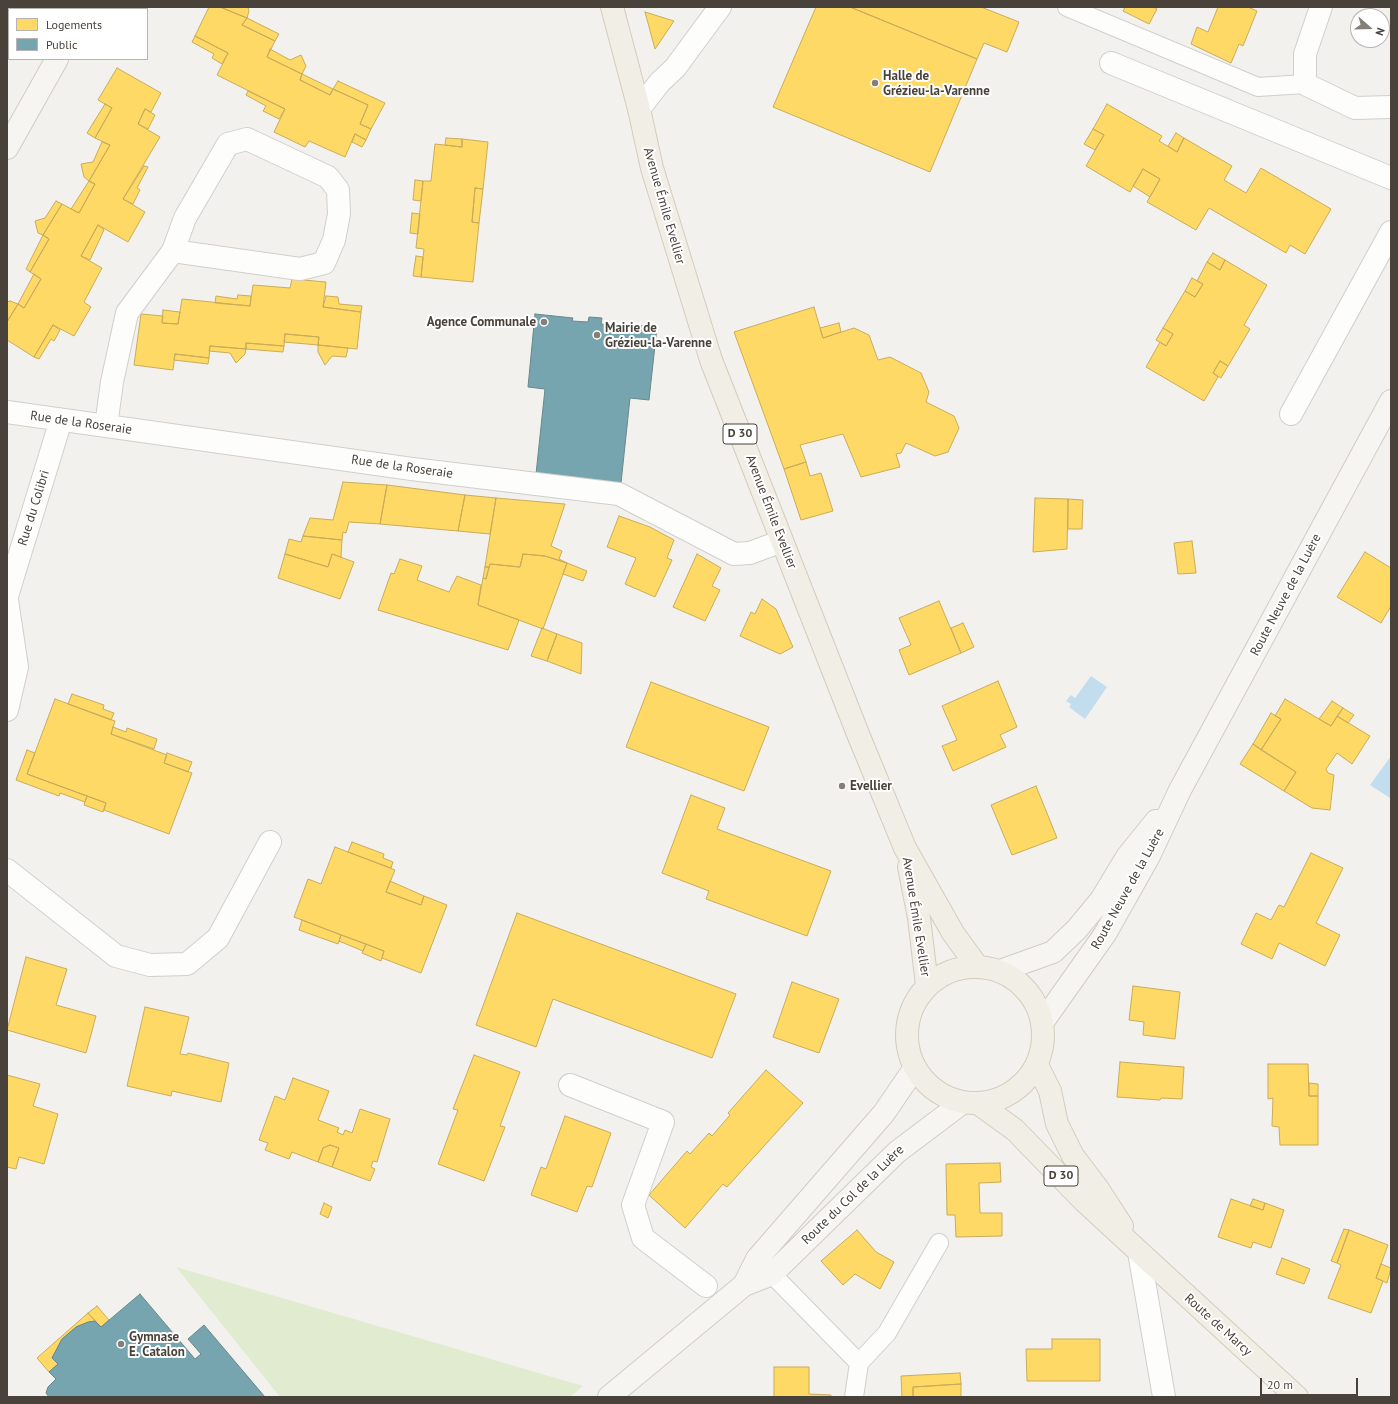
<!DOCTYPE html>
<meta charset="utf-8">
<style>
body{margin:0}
#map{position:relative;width:1398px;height:1404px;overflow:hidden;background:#f3f1ee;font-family:"PT Sans",sans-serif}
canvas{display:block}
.frame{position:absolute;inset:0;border:8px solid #49423a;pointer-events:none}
.legend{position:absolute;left:8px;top:8px;width:140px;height:52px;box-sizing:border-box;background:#fff;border:1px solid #b6b3b0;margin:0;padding:5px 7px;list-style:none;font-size:12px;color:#49423a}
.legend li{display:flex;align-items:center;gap:8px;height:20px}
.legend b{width:20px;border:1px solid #b6b3b0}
.north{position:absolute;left:1350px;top:8px;width:40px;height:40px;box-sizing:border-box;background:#fff;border:1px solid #b6b3b0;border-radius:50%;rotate:110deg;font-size:11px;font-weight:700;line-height:16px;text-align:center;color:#49423a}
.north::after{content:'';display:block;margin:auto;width:14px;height:18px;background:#847f79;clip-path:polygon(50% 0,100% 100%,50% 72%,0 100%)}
.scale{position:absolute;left:1260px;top:1378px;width:98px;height:18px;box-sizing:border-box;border:2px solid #49423a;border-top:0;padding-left:5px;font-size:12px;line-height:14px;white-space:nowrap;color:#49423a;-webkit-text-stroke:3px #fff;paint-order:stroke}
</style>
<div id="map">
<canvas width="1398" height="1404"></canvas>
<div class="frame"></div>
<ul class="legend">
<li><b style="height:11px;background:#ffd966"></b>Logements</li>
<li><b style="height:11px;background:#76a5af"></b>Public</li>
</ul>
<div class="north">N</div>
<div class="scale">20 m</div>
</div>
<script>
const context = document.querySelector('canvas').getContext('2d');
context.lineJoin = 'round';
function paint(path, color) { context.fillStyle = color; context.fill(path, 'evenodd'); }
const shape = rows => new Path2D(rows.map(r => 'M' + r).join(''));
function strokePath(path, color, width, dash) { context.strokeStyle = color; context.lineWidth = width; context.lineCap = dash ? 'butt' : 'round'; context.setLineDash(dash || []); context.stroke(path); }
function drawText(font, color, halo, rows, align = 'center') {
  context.font = font + ' "PT Sans",sans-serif'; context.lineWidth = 4; context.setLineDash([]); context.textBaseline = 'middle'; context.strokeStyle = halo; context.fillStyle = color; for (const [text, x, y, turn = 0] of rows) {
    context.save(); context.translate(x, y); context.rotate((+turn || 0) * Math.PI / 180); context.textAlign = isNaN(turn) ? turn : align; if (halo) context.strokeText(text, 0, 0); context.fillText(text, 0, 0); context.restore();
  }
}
paint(shape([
 [176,1267,583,1386,570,1397,280,1397]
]), '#e1ebd0');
paint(shape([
 [1091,676,1107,687,1085,719,1069,707,1071,704,1066,701,1071,695,1075,698],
 [1391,756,1391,796,1390,798,1370,785]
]), '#c2dded');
const homes = shape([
 [7,7,37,7,36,9,9,9,9,25,7,24,7,7],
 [209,7,220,7,247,18,242,25,275,41,267,57,302,74,300,80,330,95,333,89,368,105,360,124,371,129,366,140,355,134,345,157,309,141,305,147,274,132,285,109,217,75,228,53,195,36,209,7],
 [220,7,248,7,249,11,247,18,220,7],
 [816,7,850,7,977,59,930,172,773,107,816,7],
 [850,7,981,7,1019,22,1007,52,984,43,977,59,850,7],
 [1125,7,1153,7,1157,9,1149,24,1123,11,1125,7],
 [1218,7,1248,7,1257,11,1243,46,1239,44,1231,63,1191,44,1197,27,1208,32,1218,7],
 [645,12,674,21,655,49,645,12],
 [247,18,279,34,275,41,242,25,247,18],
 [195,36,228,53,222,64,212,58,214,54,192,42,195,36],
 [270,49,290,60,301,55,306,66,302,74,267,57,270,49],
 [117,68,161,93,151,112,145,109,138,124,160,137,123,199,145,212,128,242,98,225,81,256,102,268,84,302,91,307,74,336,53,325,34,357,7,340,7,322,18,304,24,308,41,279,30,272,49,239,43,235,62,204,79,213,95,184,89,181,110,145,95,138,112,108,98,100,117,68],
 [302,74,333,89,330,95,300,80,302,74],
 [338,81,385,103,371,129,360,124,368,105,333,89,338,81],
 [248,91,285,109,279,119,263,111,266,106,246,95,248,91],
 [105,104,112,108,95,138,87,133,105,104],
 [1107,104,1162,136,1159,141,1177,152,1184,138,1232,166,1224,180,1246,193,1261,168,1331,209,1305,254,1290,245,1286,253,1209,208,1196,230,1147,202,1160,179,1143,169,1130,192,1086,166,1104,135,1093,129,1107,104],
 [145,109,155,115,148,129,138,124,145,109],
 [1093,129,1104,135,1095,150,1084,144,1093,129],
 [1176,133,1184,138,1177,152,1168,146,1176,133],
 [355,134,366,140,362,147,352,142,355,134],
 [446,138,462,139,462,147,445,145,446,138],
 [462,139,488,142,483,189,475,188,472,222,479,223,473,282,421,277,424,249,416,248,423,181,431,181,435,144,462,147,462,139],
 [102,142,110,145,89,181,84,177,81,164,93,162,102,142],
 [144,166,148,167,137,188,140,190,133,204,123,199,144,166],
 [1143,169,1160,179,1150,197,1133,186,1143,169],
 [415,180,423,181,421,201,413,200,415,180],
 [89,181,95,184,79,213,71,209,89,181],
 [475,188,483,189,479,223,472,222,475,188],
 [56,201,62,204,43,235,38,233,35,221,45,218,56,201],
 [412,213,420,214,418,234,410,233,412,213],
 [98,225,104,230,90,260,81,256,98,225],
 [43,235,49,239,30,272,26,269,43,235],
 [1213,253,1225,260,1220,270,1207,262,1213,253],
 [416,256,423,257,421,277,413,276,416,256],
 [1225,260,1267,285,1244,325,1250,329,1228,366,1220,361,1213,373,1218,377,1204,401,1146,367,1160,342,1166,346,1173,334,1163,328,1185,291,1195,297,1203,284,1197,281,1207,262,1220,270,1225,260],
 [34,274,41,279,24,308,18,304,34,274],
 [1192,278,1203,284,1195,297,1185,291,1192,278],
 [292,279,326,282,323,307,361,312,357,349,318,345,319,337,285,334,284,346,246,343,246,349,210,346,209,358,175,354,173,370,134,365,141,314,163,316,162,323,178,324,182,299,250,306,253,285,290,288,292,279],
 [238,295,251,296,250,306,215,303,216,296,237,299,238,295],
 [326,296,338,297,339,304,362,306,361,312,323,307,326,296],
 [10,301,18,304,7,322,7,302,10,301],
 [814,307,823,338,854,328,869,335,878,360,890,357,921,373,929,392,926,402,954,416,959,428,948,452,935,456,906,443,901,453,896,454,900,467,861,477,843,434,800,445,806,462,784,469,734,332,814,307],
 [163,310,180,312,178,324,162,323,163,310],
 [839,323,841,332,823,338,820,328,839,323],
 [53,325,60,330,54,341,51,339,39,359,34,357,53,325],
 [1163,328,1173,334,1166,346,1156,340,1163,328],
 [285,334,319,337,318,345,284,342,285,334],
 [246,343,284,346,283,352,246,349,246,343],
 [318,345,348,348,346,357,332,356,325,365,318,352,318,345],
 [210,346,246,349,245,354,236,363,230,353,209,351,210,346],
 [175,354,209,358,208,364,174,360,175,354],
 [1220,361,1228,366,1221,378,1213,373,1220,361],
 [806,462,810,476,821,473,833,511,801,520,784,469,806,462],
 [343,482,387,485,380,524,349,522,346,533,343,532,342,540,303,536,310,518,333,520,343,482],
 [387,485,465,495,458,531,380,524,387,485],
 [465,495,496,498,490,534,458,531,465,495],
 [496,498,565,504,551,546,562,551,559,559,567,563,545,556,523,554,520,567,490,564,489,567,485,567,496,498],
 [1035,498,1068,499,1067,549,1033,552,1035,498],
 [1068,499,1083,500,1082,529,1068,529,1068,499],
 [619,516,650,527,674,540,667,558,672,560,655,597,625,584,636,558,607,547,619,516],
 [303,536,342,540,341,557,332,554,328,567,285,554,289,539,301,542,303,536],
 [1192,541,1196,573,1178,574,1174,543,1192,541],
 [1365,552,1391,568,1391,606,1381,623,1337,597,1365,552],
 [285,554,328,567,332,554,354,562,340,599,278,578,285,554],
 [523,554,545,556,567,563,543,629,478,605,483,578,486,579,490,564,520,567,523,554],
 [697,554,721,568,712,586,720,590,705,621,673,607,697,554],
 [400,559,422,566,417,580,449,592,457,576,481,585,478,605,519,620,508,650,378,610,391,573,394,574,400,559],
 [567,563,587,571,583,581,563,574,567,563],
 [485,567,489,567,486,579,483,578,485,567],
 [762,599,776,609,793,647,780,654,740,636,751,612,755,614,762,599],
 [939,601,961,653,909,675,899,650,911,645,899,618,939,601],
 [963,623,974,647,961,653,951,628,963,623],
 [542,628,557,634,547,661,531,656,542,628],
 [557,634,582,643,581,674,547,661,557,634],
 [998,681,1017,727,1000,735,1006,747,953,771,942,746,957,740,942,706,998,681],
 [651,682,769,727,744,791,626,747,651,682],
 [72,694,104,705,103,709,114,713,111,720,68,704,72,694],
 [55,699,115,721,111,734,167,755,164,763,192,773,169,834,104,810,106,803,27,774,55,699],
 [1285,699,1331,726,1337,716,1370,736,1352,764,1337,753,1326,769,1328,773,1334,775,1330,810,1312,808,1284,791,1296,772,1261,750,1281,719,1275,716,1285,699],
 [1332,701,1343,708,1331,726,1319,719,1332,701],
 [1343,708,1354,715,1348,723,1337,716,1343,708],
 [1271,713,1281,719,1261,750,1253,744,1271,713],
 [113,727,126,732,127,728,157,739,154,749,111,734,113,727],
 [1253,744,1296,772,1284,791,1240,764,1253,744],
 [27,750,35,753,27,774,87,796,85,802,60,793,59,796,16,780,27,750],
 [167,753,192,762,188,772,164,763,167,753],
 [1036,786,1057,838,1012,855,991,805,1036,786],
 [691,795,725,808,717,829,831,871,807,936,706,899,709,891,662,873,691,795],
 [87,796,106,803,103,812,84,805,87,796],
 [352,842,384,854,383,858,393,862,391,868,348,852,352,842],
 [335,847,395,870,386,892,421,905,424,896,447,905,421,973,382,958,384,951,294,917,308,879,321,884,335,847],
 [1311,853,1343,868,1316,923,1340,935,1325,966,1279,943,1272,959,1241,944,1256,913,1271,920,1279,905,1284,907,1311,853],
 [390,881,424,896,421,905,386,892,390,881],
 [517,913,736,994,712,1058,553,999,536,1047,476,1025,517,913],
 [302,920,341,935,338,944,299,930,302,920],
 [341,935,366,944,363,951,339,941,341,935],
 [366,944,384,951,381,961,362,953,366,944],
 [26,957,67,969,56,1005,96,1016,86,1053,7,1030,26,957],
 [792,982,839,999,819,1053,773,1037,792,982],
 [1133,986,1180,992,1175,1039,1143,1035,1144,1022,1129,1020,1133,986],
 [145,1007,189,1017,180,1054,187,1055,188,1053,229,1063,221,1102,172,1091,171,1096,127,1086,145,1007],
 [474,1055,520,1072,500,1126,505,1127,484,1181,438,1164,458,1110,453,1109,474,1055],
 [1120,1062,1184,1067,1182,1099,1161,1098,1160,1100,1117,1097,1120,1062],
 [1268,1064,1308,1064,1309,1096,1318,1096,1318,1145,1280,1145,1279,1127,1272,1126,1273,1098,1268,1099,1268,1064],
 [766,1070,803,1103,727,1187,723,1184,685,1228,649,1195,687,1151,690,1154,709,1133,712,1136,730,1115,728,1113,766,1070],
 [7,1075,40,1084,33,1106,58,1114,44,1164,19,1157,16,1169,7,1167,7,1075],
 [293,1078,329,1091,318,1120,339,1128,337,1132,343,1135,345,1130,352,1133,360,1109,390,1119,377,1162,373,1161,371,1167,375,1169,370,1181,332,1167,339,1148,330,1145,323,1148,318,1162,292,1152,289,1159,265,1150,268,1143,259,1140,275,1096,285,1100,293,1078],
 [1309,1083,1318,1084,1318,1096,1309,1096,1309,1083],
 [565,1116,611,1133,592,1187,587,1186,577,1212,531,1195,541,1167,546,1169,565,1116],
 [330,1145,339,1148,332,1167,318,1162,323,1148,330,1145],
 [1000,1163,1001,1182,979,1183,980,1213,1002,1213,1002,1236,956,1237,955,1215,947,1215,946,1164,1000,1163],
 [1231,1199,1263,1210,1265,1203,1284,1210,1271,1248,1253,1242,1251,1248,1218,1237,1231,1199],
 [1253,1199,1265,1203,1263,1210,1250,1206,1253,1199],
 [324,1203,332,1207,328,1218,320,1214,324,1203],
 [1344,1229,1349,1230,1337,1263,1331,1261,1344,1229],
 [857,1230,876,1252,894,1262,880,1289,855,1274,843,1285,821,1261,857,1230],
 [1349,1230,1388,1245,1376,1278,1383,1281,1371,1313,1328,1298,1341,1265,1337,1263,1349,1230],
 [1282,1258,1310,1269,1304,1284,1276,1274,1282,1258],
 [1381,1264,1391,1268,1387,1283,1376,1278,1381,1264],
 [97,1306,109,1320,101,1327,88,1313,97,1306],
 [88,1313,95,1321,78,1326,62,1339,52,1358,58,1364,49,1372,37,1358,88,1313],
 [1052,1339,1100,1339,1100,1381,1027,1381,1026,1349,1052,1349,1052,1339],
 [774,1367,809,1367,809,1394,831,1395,831,1397,774,1397,774,1367],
 [960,1373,961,1384,913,1387,913,1397,902,1397,901,1376,960,1373],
 [961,1384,961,1397,913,1397,913,1387,961,1384]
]);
paint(homes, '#ffd966');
strokePath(homes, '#c8ac59', 1);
const public = shape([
 [535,314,573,318,572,321,588,322,589,317,602,318,601,324,620,326,621,324,657,327,649,400,630,398,621,483,536,474,545,389,528,387,535,314],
 [140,1294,195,1359,201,1354,188,1339,204,1325,265,1397,49,1397,46,1393,48,1387,56,1379,49,1372,58,1364,52,1358,62,1339,76,1327,88,1322,95,1321,101,1327,140,1294]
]);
paint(public, '#76a5af');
strokePath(public, '#68878c', 1);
const lane = shape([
 [1067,7,1258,87,1305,84],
 [763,1265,859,1363],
 [854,1397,859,1363,887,1333,939,1243]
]);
const street = shape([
 [1321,7,1305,54,1305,84,1355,108,1391,107],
 [1111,63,1391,178],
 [639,109,660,82,675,68,720,7],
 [7,412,412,469,619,494,734,554,750,553,782,541],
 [1291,414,1391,232],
 [106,426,112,382,127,313,173,251,300,269,324,263,334,240,339,214,338,190,328,177,247,139,228,144,185,218,173,251],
 [7,596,61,420],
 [7,600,17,667,7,710],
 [7,870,116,956,150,965,187,964,218,938,270,842],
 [570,1085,663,1122,633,1205,643,1238,706,1286],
 [1139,1252,1164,1397]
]);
const secondary = shape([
 [86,9,87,7],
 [7,148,57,59],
 [1000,971,1053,952,1077,929,1101,900,1127,857,1156,821],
 [1042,1023,1105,934,1149,856,1180,790,1391,401],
 [744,1285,757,1259,884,1113,914,1069],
 [609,1397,744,1285,772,1274,897,1152,962,1103]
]);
const primary = shape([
 [612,7,639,109,652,168,711,360,858,734,905,848,953,933,977,966],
 [909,867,919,918,927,985],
 '907 1035a68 68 0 1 1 136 0a68 68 0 1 1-136 0Z',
 [1037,1065,1050,1091,1057,1124,1073,1156,1098,1189,1122,1226],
 [979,1104,1015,1130,1084,1201,1297,1397]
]);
strokePath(lane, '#d1cfcc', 20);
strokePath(street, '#d1cfcc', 24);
strokePath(secondary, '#d1cdc5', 24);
strokePath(primary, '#d4ccbc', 24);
strokePath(lane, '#fdfdfc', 18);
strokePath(street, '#fdfdfc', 22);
strokePath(secondary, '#f6f5f1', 22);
strokePath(primary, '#f1eee6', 22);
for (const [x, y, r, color] of [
 [875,83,4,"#847f79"],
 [544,322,4,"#847f79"],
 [597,335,4,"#847f79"],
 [842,786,4,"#847f79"],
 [121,1344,4,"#847f79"]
]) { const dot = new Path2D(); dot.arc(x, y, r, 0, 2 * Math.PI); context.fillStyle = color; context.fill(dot); strokePath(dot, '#fff', 1.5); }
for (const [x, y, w] of [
 [740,434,34],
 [1061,1176,34]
]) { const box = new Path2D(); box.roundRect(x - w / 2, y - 10, w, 20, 3); context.fillStyle = '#fff'; context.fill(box); strokePath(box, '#49423a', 1); }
drawText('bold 12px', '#49423a', null, [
 ["D 30",740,434],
 ["D 30",1061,1176]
]);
drawText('bold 13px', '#49423a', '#fff', [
 ["Halle de",883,76],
 ["Grézieu-la-Varenne",883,91],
 ["Agence Communale",536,322,"right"],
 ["Mairie de",605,328],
 ["Grézieu-la-Varenne",605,343],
 ["Evellier",850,786],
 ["Gymnase",129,1337],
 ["E. Catalon",129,1352]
], 'left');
drawText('13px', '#49423a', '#fff', [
 ["Avenue Émile Evellier",664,206,74],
 ["Rue de la Roseraie",81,423,8],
 ["Rue de la Roseraie",402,467,8],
 ["Rue du Colibri",34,508,-73],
 ["Avenue Émile Evellier",771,512,69],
 ["Route Neuve de la Luère",1286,595,-62],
 ["Route Neuve de la Luère",1128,889,-61],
 ["Avenue Émile Evellier",916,917,81],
 ["Route du Col de la Luère",853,1195,-44],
 ["Route de Marcy",1218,1325,42]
]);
</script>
